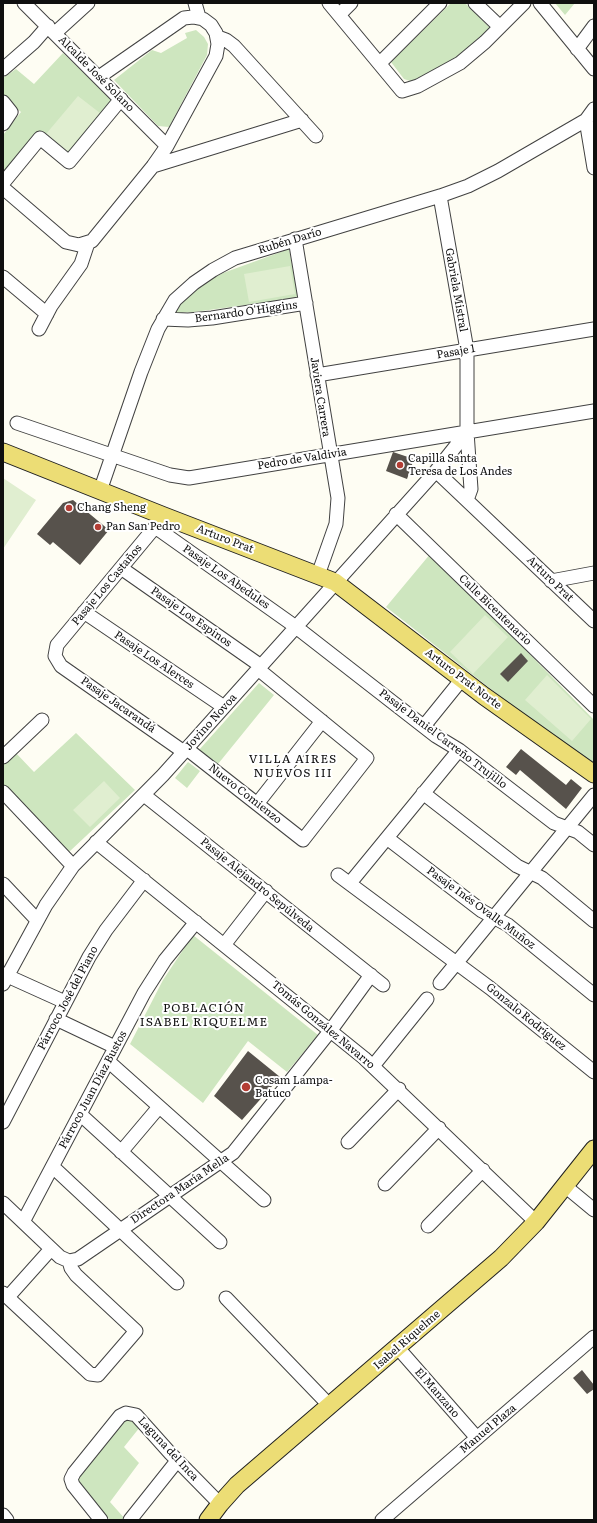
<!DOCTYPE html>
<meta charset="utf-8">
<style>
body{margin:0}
#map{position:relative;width:597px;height:1523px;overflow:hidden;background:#fefdf3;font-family:Literata,serif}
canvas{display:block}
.frame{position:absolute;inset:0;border:4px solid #0f0f0f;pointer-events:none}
</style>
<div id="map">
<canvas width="597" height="1523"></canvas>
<div class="frame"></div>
</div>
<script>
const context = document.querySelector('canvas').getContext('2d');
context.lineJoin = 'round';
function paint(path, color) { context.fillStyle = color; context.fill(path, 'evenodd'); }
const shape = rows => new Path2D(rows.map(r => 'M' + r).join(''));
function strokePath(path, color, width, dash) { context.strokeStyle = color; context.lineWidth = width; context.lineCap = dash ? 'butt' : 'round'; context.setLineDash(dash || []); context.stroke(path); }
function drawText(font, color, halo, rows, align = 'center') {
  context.font = font + ' Literata,serif'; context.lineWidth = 4; context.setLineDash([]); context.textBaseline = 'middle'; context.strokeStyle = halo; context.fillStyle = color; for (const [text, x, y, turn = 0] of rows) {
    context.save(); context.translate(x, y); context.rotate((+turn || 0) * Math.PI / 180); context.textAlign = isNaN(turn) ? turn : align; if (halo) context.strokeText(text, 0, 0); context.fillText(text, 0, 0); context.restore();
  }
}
paint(shape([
 [451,3,465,3,491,29,450,63,413,82,404,79,391,62],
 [555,3,575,3,565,15],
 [196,30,204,37,208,44,207,55,169,127,158,126,114,80,152,50,161,53,187,38,185,33],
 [63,53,112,100,67,154,40,131,3,172,3,135,21,112,3,96,3,78,16,69,34,84],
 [289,249,298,298,194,312,174,313,194,288,223,273],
 [431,553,594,720,594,764,515,708,386,607],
 [259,683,274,695,218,764,199,750],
 [76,733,135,790,69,852,3,784,3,763,15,752,34,772],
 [188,762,200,771,187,788,175,778],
 [193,935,318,1035,287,1072,248,1041,203,1103,130,1044,163,980],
 [124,1418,133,1420,140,1427,124,1447,139,1463,110,1502,126,1520,110,1520,77,1480,119,1421]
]), '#cee6bf');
paint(shape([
 [78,96,100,113,67,152,46,134],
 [290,266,295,294,249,302,244,274],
 [3,478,36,500,3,549],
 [485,615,508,637,473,674,450,652],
 [547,675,591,719,572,741,525,700],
 [104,781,120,798,90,827,73,810]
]), '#e0eed0');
paint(shape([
 [393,452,414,459,407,479,386,471],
 [73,500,109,530,80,565,53,542,50,545,37,534,63,503],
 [521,653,528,661,508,682,500,674],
 [521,749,566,785,571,779,582,788,566,809,520,770,516,775,506,767],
 [248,1051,280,1077,242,1120,214,1096],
 [582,1370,594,1385,594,1389,587,1394,573,1378]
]), '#57524c');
const minor = shape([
 [24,3,167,146],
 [195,3,199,17],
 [329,3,402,91,418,86,460,63,485,42,524,3],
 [475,3,500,27],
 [540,3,594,69],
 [339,15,351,3],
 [55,33,88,3],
 [218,37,226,40,234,46,316,136],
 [577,49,594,26],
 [380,63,440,3],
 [3,69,34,42,48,26],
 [3,102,11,112,3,124],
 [586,120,594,168],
 [153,166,302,120],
 [3,183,40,138,69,162,121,99],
 [3,188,66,242,79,245,92,241,153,166,167,146,216,56,218,44,216,33,211,25,203,19,193,17,184,18,99,77],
 [440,196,467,350,467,432,471,489,467,500],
 [295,239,338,498,336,524,318,575],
 [3,277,47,314],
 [163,319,188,320,212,318,306,303],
 [39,329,51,306,81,264,88,243],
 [317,375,594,329],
 [17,423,170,475,189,478,594,411],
 [436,471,594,621],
 [100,491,141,372,158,329,175,300,194,283,213,270,235,258,440,196,468,186,498,171,586,120,594,109],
 [396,514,594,706],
 [160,521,57,645,55,656,61,666,184,752],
 [155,527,296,627,436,736,459,750,554,823,578,832,594,845],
 [121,568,261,666],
 [551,581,594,573],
 [84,612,224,707],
 [424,726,462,679],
 [187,749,303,840,367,758,258,669],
 [3,757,42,720],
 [3,792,73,866],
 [423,793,517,866,542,878,594,921],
 [144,795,383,985],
 [257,804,322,721],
 [387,838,482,911,508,925,594,995],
 [96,842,364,1058,536,1222],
 [338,875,490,988,594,1072],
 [350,883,459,750],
 [3,884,37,920],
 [224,945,266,891],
 [3,974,65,1002],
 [440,983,594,795],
 [3,984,46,905,73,866,163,775,436,471,467,432],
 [56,1019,115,1047],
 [108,1061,264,1200],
 [373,1066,427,999],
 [80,1114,220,1242],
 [3,1122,89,957,106,930,144,880],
 [348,1142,399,1089],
 [121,1152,159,1107],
 [53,1167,177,1283],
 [385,1184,439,1128],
 [565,1186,594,1210],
 [3,1203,60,1257,69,1261,78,1259,233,1153,331,1030,371,975],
 [23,1222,144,993,165,960,196,922],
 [428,1226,483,1170],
 [3,1293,90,1374,98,1375,136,1331,76,1275,71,1268,69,1261],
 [8,1297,51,1249],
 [226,1298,330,1406],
 [398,1348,477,1438],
 [3,1515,7,1520],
 [101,1520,73,1485,71,1479,74,1473,120,1416,126,1413,136,1415,170,1453,220,1504],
 [130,1520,177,1461],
 [382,1520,594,1337]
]);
const major = shape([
 [3,452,164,516,335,582,484,696,594,774],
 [208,1520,220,1504,237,1485,501,1258,536,1222,594,1149]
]);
strokePath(minor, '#424242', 15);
strokePath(major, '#202020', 19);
strokePath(minor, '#fff', 13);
strokePath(major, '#ecdd75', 17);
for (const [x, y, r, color] of [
 [400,465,4,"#b33d34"],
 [69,508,4,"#b33d34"],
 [98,527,4,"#b33d34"],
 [246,1087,5,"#b33d34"]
]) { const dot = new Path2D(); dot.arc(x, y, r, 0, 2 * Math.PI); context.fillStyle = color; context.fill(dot); strokePath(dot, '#fff', 1.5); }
drawText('11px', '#0f0f0f', '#fff', [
 ["Alcalde José Solano",96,74,45],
 ["Rubén Darío",290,241,-17],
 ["Gabriela Mistral",456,290,80],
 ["Bernardo O'Higgins",246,312,-8],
 ["Pasaje 1",456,352,-10],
 ["Javiera Carrera",320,397,81],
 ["Pedro de Valdivia",302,459,-9],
 ["Arturo Prat",225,539,21],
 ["Pasaje Los Abedules",226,577,35],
 ["Arturo Prat",550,579,44],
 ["Pasaje Los Castaños",107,585,-50],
 ["Calle Bicentenario",495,610,44],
 ["Pasaje Los Espinos",191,617,35],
 ["Pasaje Los Alerces",154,660,34],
 ["Arturo Prat Norte",463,679,37],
 ["Pasaje Jacarandá",118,705,35],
 ["Jovino Novoa",211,722,-48],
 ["Pasaje Daniel Carreño Trujillo",443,739,37],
 ["Nuevo Comienzo",245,794,38],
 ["Pasaje Alejandro Sepúlveda",257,885,39],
 ["Pasaje Inés Ovalle Muñoz",481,908,36],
 ["Párroco José del Piano",68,998,-62],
 ["Gonzalo Rodríguez",526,1017,39],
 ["Tomás González Navarro",323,1025,40],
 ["Párroco Juan Díaz Bustos",93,1090,-62],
 ["Directora María Mella",180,1189,-34],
 ["Isabel Riquelme",407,1340,-41],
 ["El Manzano",437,1393,49],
 ["Manuel Plaza",488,1429,-40],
 ["Laguna del Inca",168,1449,47]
]);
drawText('11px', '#0f0f0f', '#fff', [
 ["Capilla Santa",408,459],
 ["Teresa de Los Andes",408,472],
 ["Chang Sheng",77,508],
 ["Pan San Pedro",106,527],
 ["Cosam Lampa-",255,1081],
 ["Batuco",255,1094]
], 'left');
context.letterSpacing = '1px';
drawText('12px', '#0f0f0f', '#fff', [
 ["VILLA AIRES",293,759],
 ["NUEVOS III",293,773],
 ["POBLACIÓN",204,1008],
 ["ISABEL RIQUELME",204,1022]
]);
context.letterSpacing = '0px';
</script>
